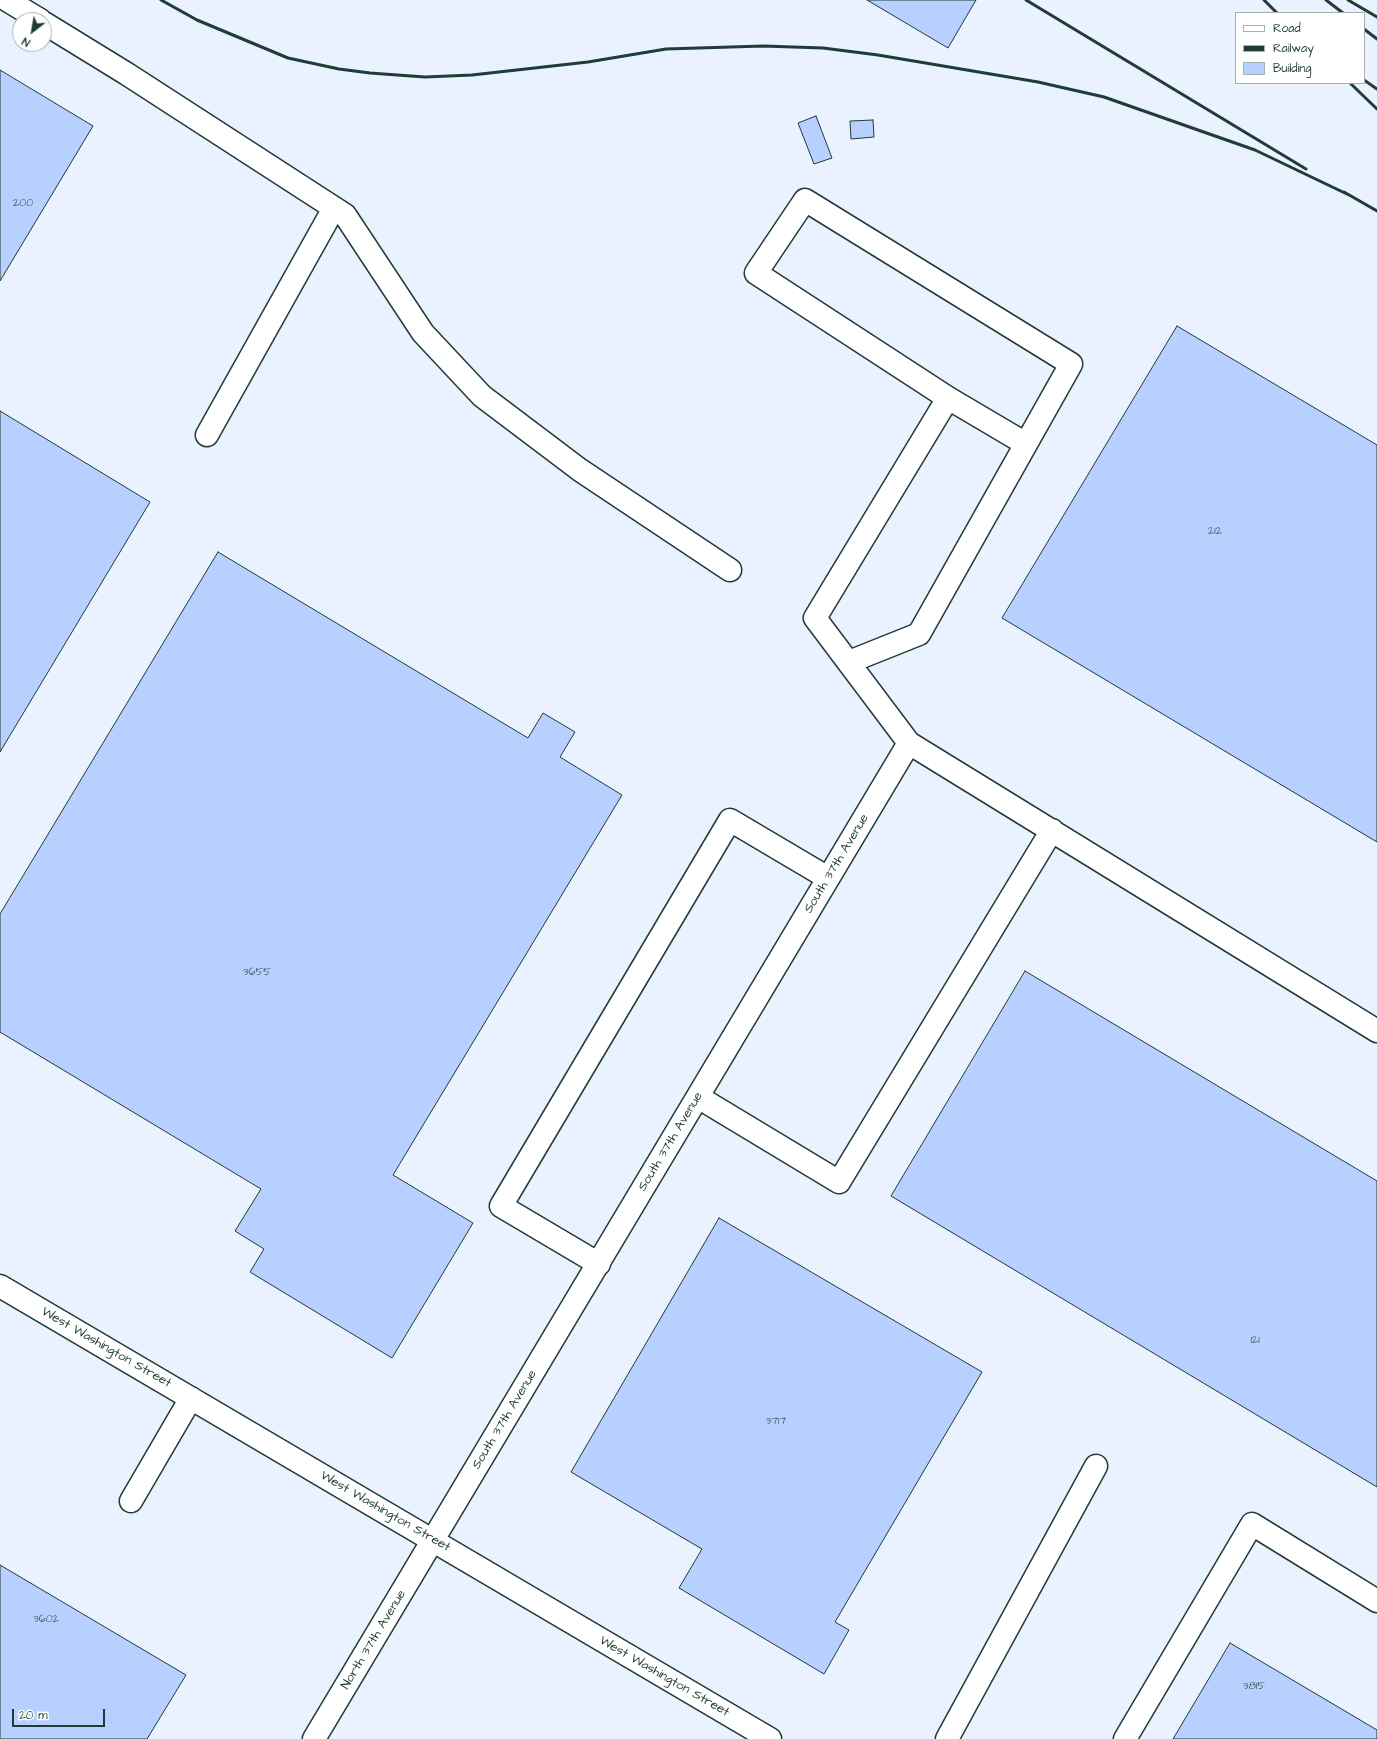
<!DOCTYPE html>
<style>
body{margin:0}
#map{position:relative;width:1377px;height:1739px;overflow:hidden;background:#fff;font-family:"Architects Daughter",sans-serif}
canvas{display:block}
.legend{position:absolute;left:1235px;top:12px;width:130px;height:72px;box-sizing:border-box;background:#fff;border:1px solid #a5b1ae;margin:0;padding:5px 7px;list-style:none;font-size:12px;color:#1f3d34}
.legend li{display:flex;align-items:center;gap:8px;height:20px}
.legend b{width:20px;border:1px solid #a5b1ae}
.north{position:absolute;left:12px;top:12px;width:40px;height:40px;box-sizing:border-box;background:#fff;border:1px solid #a5b1ae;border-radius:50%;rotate:211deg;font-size:11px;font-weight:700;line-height:16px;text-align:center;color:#1f3d34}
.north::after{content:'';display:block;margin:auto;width:14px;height:18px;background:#1f3d34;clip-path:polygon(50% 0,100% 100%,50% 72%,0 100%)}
.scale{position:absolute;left:12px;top:1709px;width:93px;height:18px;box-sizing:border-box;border:2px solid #1f3d34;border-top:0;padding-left:5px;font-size:12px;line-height:14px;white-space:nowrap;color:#1f3d34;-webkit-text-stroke:3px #fff;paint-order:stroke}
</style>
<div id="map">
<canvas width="1377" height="1739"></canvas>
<ul class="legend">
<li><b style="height:5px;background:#fff"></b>Road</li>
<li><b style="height:5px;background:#1f3d34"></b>Railway</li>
<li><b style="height:11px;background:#b8d0ff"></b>Building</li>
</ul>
<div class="north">N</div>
<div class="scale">20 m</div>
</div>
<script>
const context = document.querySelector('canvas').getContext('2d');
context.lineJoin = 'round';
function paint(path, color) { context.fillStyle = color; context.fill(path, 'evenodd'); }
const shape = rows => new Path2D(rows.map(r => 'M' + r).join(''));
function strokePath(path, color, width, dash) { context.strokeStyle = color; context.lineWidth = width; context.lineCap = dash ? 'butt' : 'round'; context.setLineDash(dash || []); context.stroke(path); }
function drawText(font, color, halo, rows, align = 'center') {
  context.font = font + ' "Architects Daughter",sans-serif'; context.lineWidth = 4; context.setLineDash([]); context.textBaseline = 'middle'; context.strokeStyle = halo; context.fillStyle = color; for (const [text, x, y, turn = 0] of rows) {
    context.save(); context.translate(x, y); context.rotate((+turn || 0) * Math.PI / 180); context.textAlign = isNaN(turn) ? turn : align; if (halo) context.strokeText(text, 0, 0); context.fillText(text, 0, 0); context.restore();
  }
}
paint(shape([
 [0,0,1377,0,1377,1739,0,1739],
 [1236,13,1364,13,1364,83,1236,83],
 [20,20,44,20,44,44,20,44]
]), '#eaf1ff');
const building = shape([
 [867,0,976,0,948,48,867,0],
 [0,70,93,126,0,281,0,70],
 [816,116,832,158,814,164,798,123,816,116],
 [873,120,874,137,851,139,850,121,873,120],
 [1177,326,1377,445,1377,842,1002,618,1177,326],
 [0,411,150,502,0,752,0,411],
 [218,552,528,738,543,713,575,732,560,757,622,795,393,1175,473,1223,392,1358,250,1272,264,1249,235,1231,261,1189,0,1032,0,914,218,552],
 [1025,971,1377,1181,1377,1487,891,1196,1025,971],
 [719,1218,982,1372,835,1622,849,1630,824,1674,679,1588,702,1549,571,1472,719,1218],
 [0,1565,186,1675,147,1739,0,1739,0,1565],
 [1230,1643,1377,1730,1377,1739,1173,1739,1230,1643]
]);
paint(building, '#b8d0ff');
strokePath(building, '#1f3d34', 1);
const minor = shape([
 [7,0,40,20],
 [44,23,127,74,345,215,423,333,482,396,580,470,730,570],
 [948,398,1026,444],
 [207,435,334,208],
 [849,662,919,634,1071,364,805,200,756,273,948,398,815,618,909,743,1377,1031],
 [698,1097,839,1182,1052,830],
 [599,1264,501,1206,730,820,828,878],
 [0,1286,770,1739],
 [131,1501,191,1398],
 [314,1739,909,743],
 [947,1739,1096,1466],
 [1125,1739,1252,1524,1377,1601]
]);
strokePath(minor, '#1f3d34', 25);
strokePath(minor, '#fff', 22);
strokePath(shape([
 [161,0,197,20,288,58,339,69,370,73,425,77,472,75,588,62,666,49,763,46,823,48,878,55,1038,82,1104,97,1255,150,1349,195],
 [1026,0,1306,169],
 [1264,0,1277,13],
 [1326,0,1343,13],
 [1348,0,1377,17],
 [1364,29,1377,39],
 [1364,80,1377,89],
 [1350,83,1377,109],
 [1344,192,1377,211]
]), '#1f3d34', 3);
drawText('11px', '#456267', null, [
 ["200",23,204],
 ["212",1215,532],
 ["3655",257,973],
 ["121",1255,1341],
 ["3717",776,1422],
 ["3602",46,1620],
 ["3815",1254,1687]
]);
drawText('13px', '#1f3d34', '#fff', [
 ["South 37th Avenue",837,864,-59],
 ["South 37th Avenue",671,1142,-59],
 ["West Washington Street",106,1348,30],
 ["South 37th Avenue",505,1420,-59],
 ["West Washington Street",385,1512,30],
 ["North 37th Avenue",374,1640,-59],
 ["West Washington Street",664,1677,30]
]);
</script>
